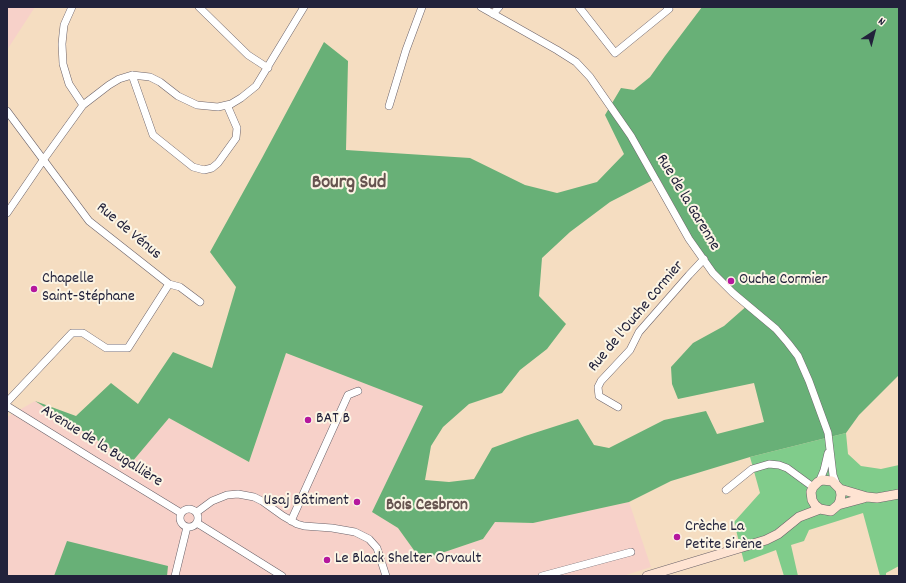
<!DOCTYPE html>
<meta charset="utf-8">
<style>
body{margin:0}
#map{position:relative;width:906px;height:583px;overflow:hidden;background:#f5ddc1;font-family:Dekko,sans-serif}
canvas{display:block}
.frame{position:absolute;inset:0;border:8px solid #22223b;pointer-events:none}
.north{position:absolute;left:854px;top:12px;width:40px;height:40px;-webkit-text-stroke:3px #fcf5e5;paint-order:stroke;rotate:36deg;font-size:11px;font-weight:700;line-height:16px;text-align:center;color:#22223b}
.north::after{content:'';display:block;margin:auto;width:14px;height:18px;background:#22223b;clip-path:polygon(50% 0,100% 100%,50% 72%,0 100%)}
</style>
<div id="map">
<canvas width="906" height="583"></canvas>
<div class="frame"></div>
<div class="north">N</div>
</div>
<script>
const context = document.querySelector('canvas').getContext('2d');
context.lineJoin = 'round';
function paint(path, color) { context.fillStyle = color; context.fill(path, 'evenodd'); }
const shape = rows => new Path2D(rows.map(r => 'M' + r).join(''));
function strokePath(path, color, width, dash) { context.strokeStyle = color; context.lineWidth = width; context.lineCap = dash ? 'butt' : 'round'; context.setLineDash(dash || []); context.stroke(path); }
function drawText(font, color, halo, rows, align = 'center') {
  context.font = font + ' Dekko,sans-serif'; context.lineWidth = 4; context.setLineDash([]); context.textBaseline = 'middle'; context.strokeStyle = halo; context.fillStyle = color; for (const [text, x, y, turn = 0] of rows) {
    context.save(); context.translate(x, y); context.rotate((+turn || 0) * Math.PI / 180); context.textAlign = isNaN(turn) ? turn : align; if (halo) context.strokeText(text, 0, 0); context.fillText(text, 0, 0); context.restore();
  }
}
paint(shape([
 [7,7,35,7,7,50],
 [286,353,424,406,372,512,398,528,421,560,483,539,495,522,533,523,629,502,651,567,623,576,7,576,7,417,35,401,131,462,169,418,249,462]
]), '#f7d1c9');
paint(shape([
 [846,433,848,454,861,466,881,469,899,465,899,566,886,573,886,576,880,576,863,513,809,530,804,541,791,545,798,576,784,576,776,550,744,562,734,522,760,493,750,457]
]), '#80cc8b');
paint(shape([
 [702,7,899,7,899,375,859,415,846,433,750,457,671,481,629,502,533,523,495,522,483,539,421,560,398,528,372,512,423,406,286,353,249,462,169,418,132,462,35,401,76,416,111,383,138,404,173,352,212,368,236,287,210,252,262,158,324,42,348,61,346,150,470,158,525,185,557,193,597,182,624,154,605,115,621,88,634,90,650,77,665,56],
 [659,178,704,259,749,304,724,326,693,343,671,367,672,384,678,399,754,383,764,422,717,434,706,411,664,420,609,448,594,445,578,419,525,436,492,448,474,479,449,482,425,480,431,446,443,427,469,404,502,393,520,370,547,349,566,324,539,296,542,258,570,232,610,202,651,181],
 [67,541,168,566,167,576,54,576]
]), '#68b077');
const minor = shape([
 [72,7,64,25,63,34,62,44,63,64,69,84,83,105],
 [199,7,248,55,268,68],
 [481,7,557,50,576,62,590,77,631,136,689,239,713,273,733,293,776,329,788,343,798,356,809,381,828,433,833,475,836,483],
 [579,7,615,53,669,9,667,7],
 [493,14,499,7],
 [132,75,153,135,193,167,204,170,212,168,218,163,236,138,237,128,227,105],
 [389,106,406,50,422,7],
 [7,111,89,221,169,284,180,287,200,302],
 [7,213,44,159,83,105,109,85,119,79,132,75,150,77,160,82,178,96,197,105,218,107,231,104,241,98,256,86,304,7],
 [7,402,72,333,83,333,106,348,128,348,169,284],
 [7,406,94,460,181,513],
 [618,407,599,396,598,387,601,381,630,350,639,332,689,275,704,259],
 [819,482,824,470,828,453],
 [726,490,752,469,769,464,779,465,787,468,813,487],
 '180 518a9 9 0 1 1 18 0a9 9 0 1 1-18 0Z',
 [197,512,212,501,227,495,238,494,254,497,262,501,283,516,297,524,304,526,332,528,355,532,369,539,377,548,386,576],
 [291,521,348,395,358,391],
 [197,523,282,576],
 [175,576,187,527],
 [542,576,631,552]
]);
const secondary = shape([
 [822,480,832,481,840,489,841,495,840,501,838,505,831,511,820,509,815,505,812,500,811,492,813,487,818,482,822,480],
 [840,489,867,497,877,498,899,494],
 [838,505,864,498],
 [647,576,766,540,778,534,799,517,820,509]
]);
strokePath(minor, '#6c636a', 8);
strokePath(secondary, '#6c636a', 10);
strokePath(minor, '#fff', 7);
strokePath(secondary, '#fee3d2', 9);
for (const [x, y, r, color] of [
 [731,281,4,"#b5179e"],
 [34,289,4,"#b5179e"],
 [308,420,4,"#b5179e"],
 [357,502,4,"#b5179e"],
 [677,537,4,"#b5179e"],
 [327,560,4,"#b5179e"]
]) { const dot = new Path2D(); dot.arc(x, y, r, 0, 2 * Math.PI); context.fillStyle = color; context.fill(dot); strokePath(dot, '#fcf5e5', 1.5); }
drawText('16px', '#22223b', '#fcf5e5', [
 ["Rue de la Garenne",687,203,59],
 ["Rue de Vénus",128,232,40],
 ["Rue de l'Ouche Cormier",637,317,-50],
 ["Avenue de la Bugallière",101,447,32]
]);
drawText('16px', '#22223b', '#fcf5e5', [
 ["Chapelle",42,280],
 ["Saint-Stéphane",42,298],
 ["Ouche Cormier",739,281],
 ["BAT B",316,420],
 ["Usaj Bâtiment",349,502,"right"],
 ["Crèche La",685,528],
 ["Petite Sirène",685,546],
 ["Le Black Shelter Orvault",335,560]
], 'left');
drawText('bold 17px', '#665450', '#fcf5e5', [
 ["Bois Cesbron",427,507]
]);
drawText('bold 20px', '#665450', '#fcf5e5', [
 ["Bourg Sud",349,184]
]);
</script>
